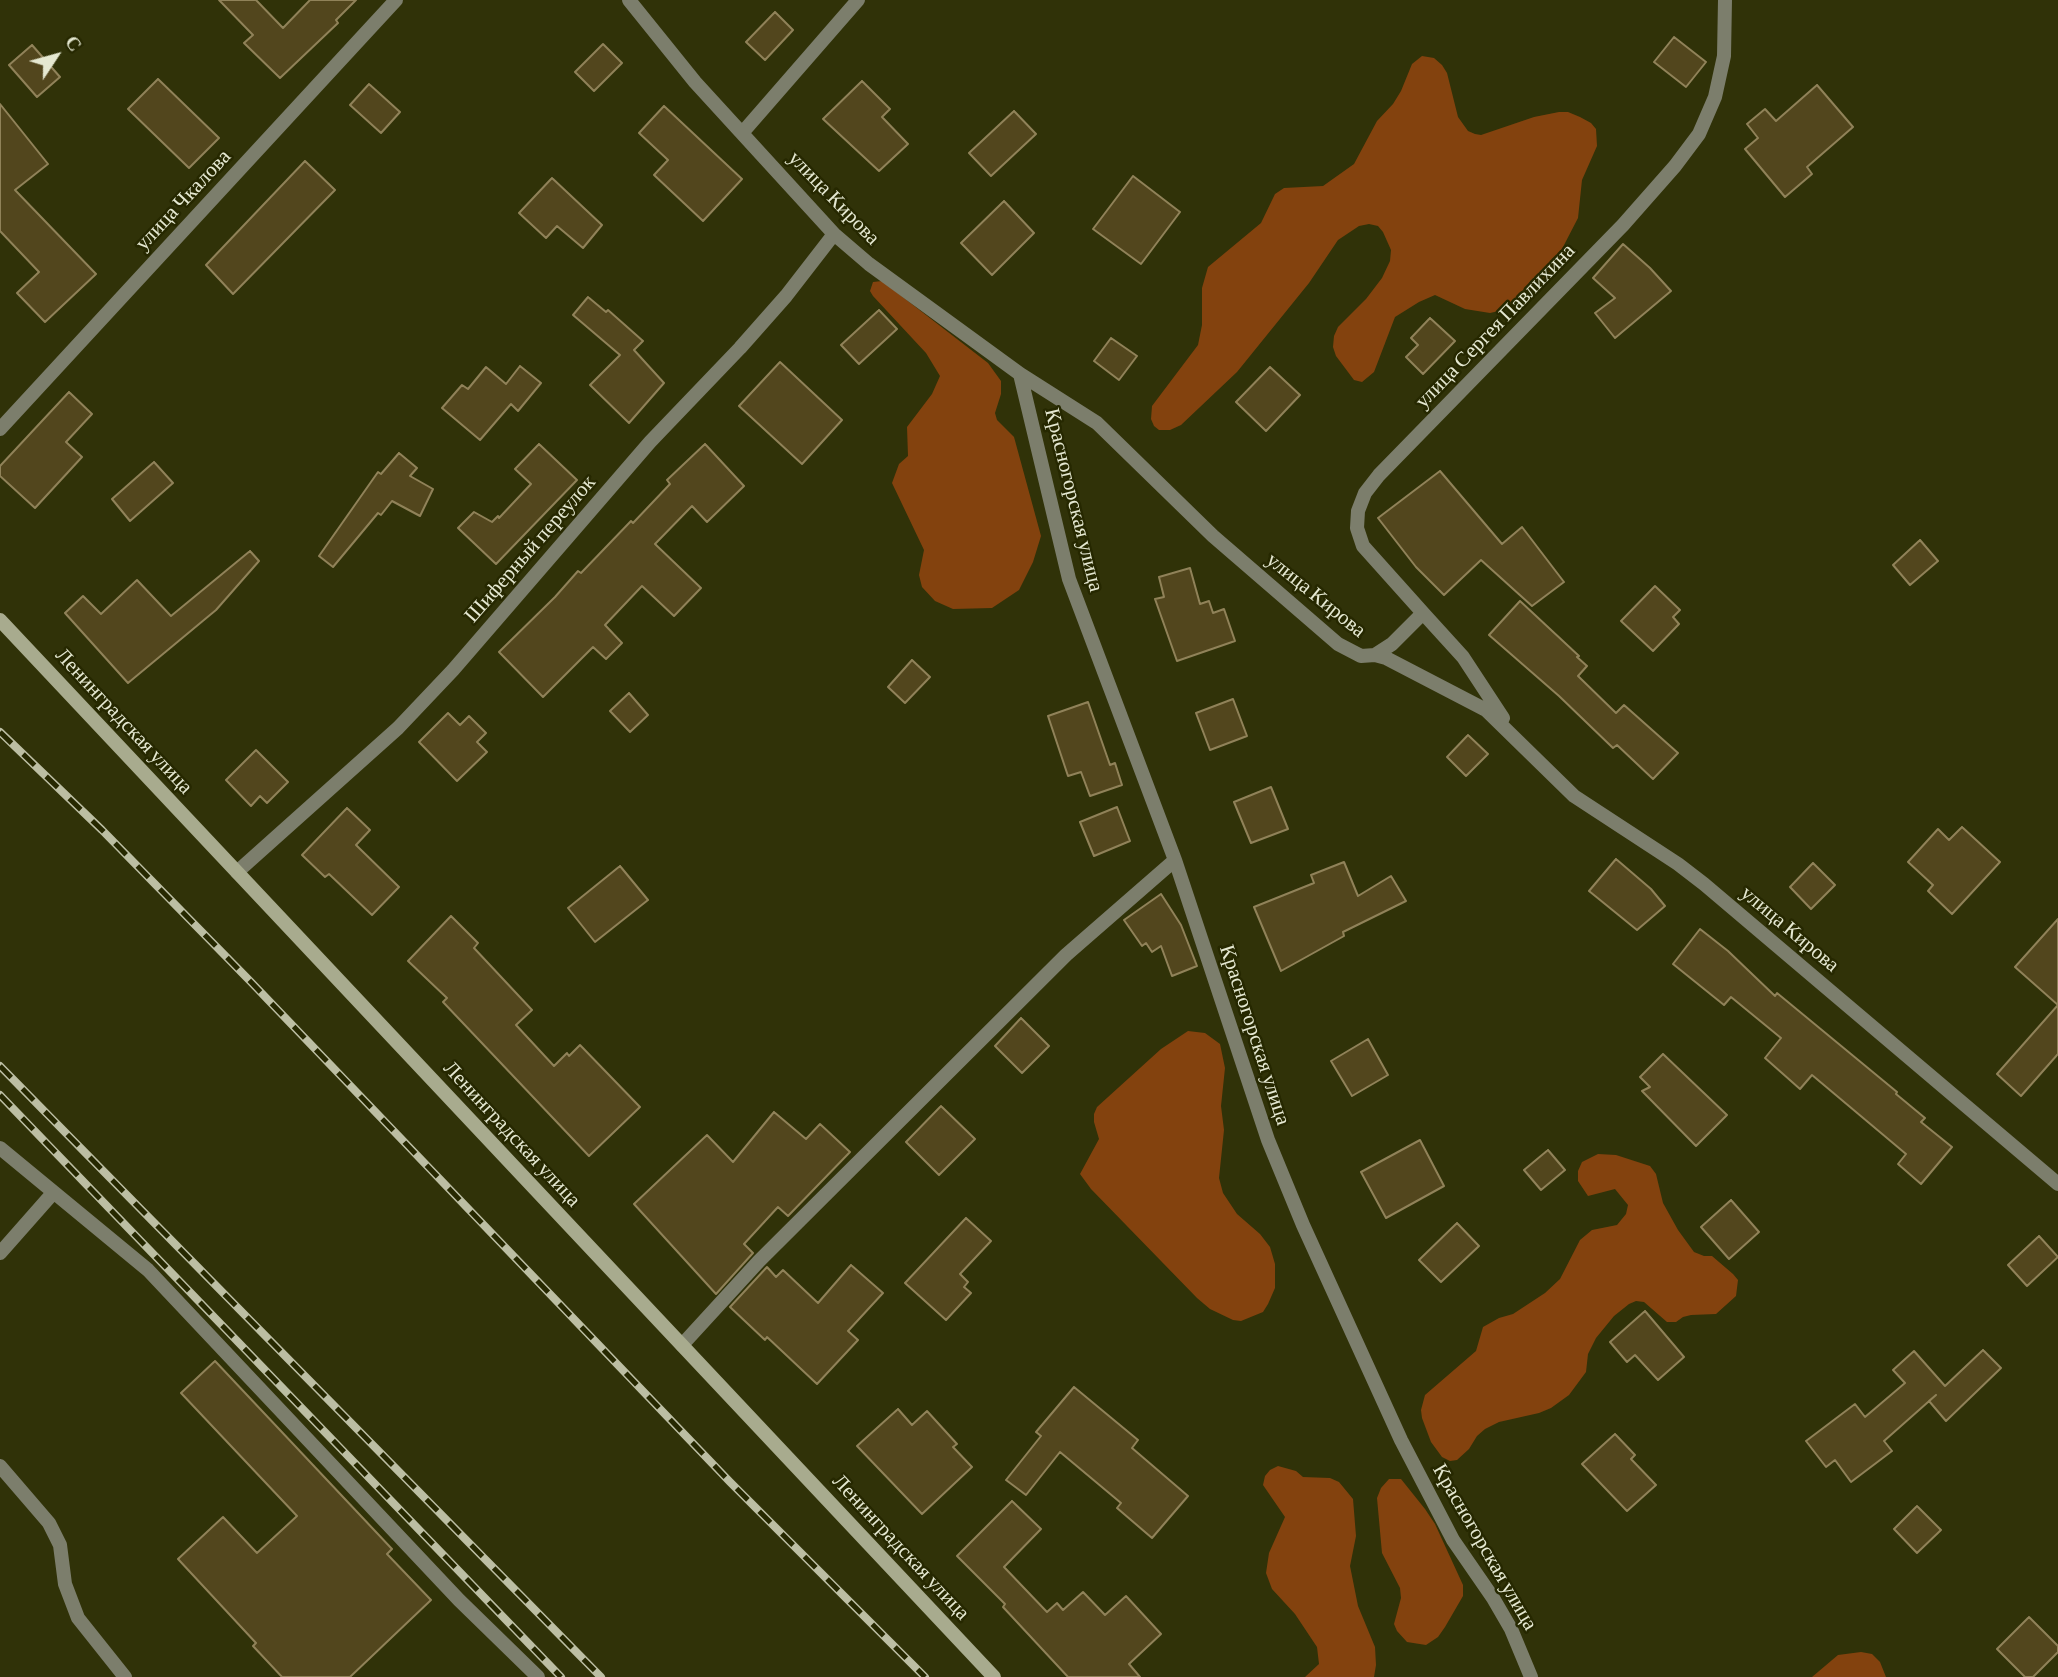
<!DOCTYPE html>
<meta charset="utf-8">
<style>
body{margin:0}
#map{position:relative;width:2058px;height:1677px;overflow:hidden;background:#303208;font-family:"Crimson Pro",serif}
canvas{display:block}
.north{position:absolute;left:21px;top:21px;width:70px;height:70px;-webkit-text-stroke:5px #262800;paint-order:stroke;rotate:54deg;font-size:19px;font-weight:700;line-height:28px;text-align:center;color:#e5e8d1}
.north::after{content:'';display:block;margin:auto;width:24px;height:32px;background:#e5e8d1;clip-path:polygon(50% 0,100% 100%,50% 72%,0 100%)}
</style>
<div id="map">
<canvas width="2058" height="1677"></canvas>
<div class="north">С</div>
</div>
<script>
const context = document.querySelector('canvas').getContext('2d');
context.lineJoin = 'round';
function paint(path, color) { context.fillStyle = color; context.fill(path, 'evenodd'); }
const shape = rows => new Path2D(rows.map(r => 'M' + r).join(''));
function strokePath(path, color, width, dash) { context.strokeStyle = color; context.lineWidth = width; context.lineCap = dash ? 'butt' : 'round'; context.setLineDash(dash || []); context.stroke(path); }
function drawText(font, color, halo, rows, align = 'center') {
  context.font = font + ' "Crimson Pro",serif'; context.lineWidth = 5; context.setLineDash([]); context.textBaseline = 'middle'; context.strokeStyle = halo; context.fillStyle = color; for (const [text, x, y, turn = 0] of rows) {
    context.save(); context.translate(x, y); context.rotate((+turn || 0) * Math.PI / 180); context.textAlign = isNaN(turn) ? turn : align; if (halo) context.strokeText(text, 0, 0); context.fillText(text, 0, 0); context.restore();
  }
}
paint(shape([
 [1422,56,1434,58,1442,65,1447,73,1458,117,1468,131,1475,134,1481,135,1534,117,1559,112,1568,112,1580,117,1591,123,1596,129,1597,146,1582,180,1578,218,1549,274,1538,286,1514,303,1503,310,1490,313,1465,309,1435,295,1419,302,1395,317,1374,372,1362,382,1354,380,1336,356,1333,347,1334,336,1338,327,1366,299,1382,278,1390,261,1391,250,1383,232,1378,226,1369,224,1359,226,1338,240,1309,283,1237,372,1181,425,1170,430,1159,430,1154,426,1151,419,1152,406,1198,345,1202,325,1202,288,1208,267,1261,223,1275,194,1284,188,1323,186,1354,164,1377,121,1393,104,1401,91,1412,64],
 [882,281,988,363,1001,381,1001,394,995,413,997,420,1014,437,1041,536,1033,562,1019,590,992,608,953,609,935,601,922,587,919,575,924,550,892,483,899,464,908,456,907,427,932,394,940,376,926,353,873,296,870,291,873,282],
 [1188,1031,1205,1033,1220,1044,1225,1068,1221,1106,1224,1130,1219,1178,1223,1193,1237,1214,1260,1234,1270,1247,1275,1264,1275,1288,1268,1304,1263,1312,1241,1321,1233,1320,1210,1309,1197,1298,1091,1189,1080,1174,1099,1139,1094,1122,1094,1114,1097,1107,1161,1049],
 [1598,1154,1616,1155,1650,1166,1656,1174,1663,1203,1678,1230,1694,1252,1704,1256,1712,1256,1733,1274,1738,1280,1736,1296,1716,1314,1691,1315,1683,1317,1676,1322,1667,1322,1644,1302,1636,1301,1629,1304,1614,1316,1596,1338,1588,1354,1586,1372,1569,1395,1551,1408,1539,1413,1499,1422,1485,1429,1477,1436,1469,1449,1457,1460,1450,1461,1442,1457,1431,1442,1422,1418,1421,1410,1425,1395,1476,1351,1483,1327,1499,1318,1513,1314,1545,1293,1560,1279,1580,1240,1592,1230,1617,1225,1626,1214,1628,1205,1615,1189,1588,1196,1578,1181,1578,1171,1582,1162],
 [1278,1466,1296,1471,1303,1477,1330,1478,1339,1482,1353,1499,1356,1536,1350,1566,1358,1606,1375,1647,1376,1665,1374,1677,1305,1677,1319,1664,1317,1647,1295,1614,1272,1589,1266,1573,1269,1553,1285,1517,1263,1485,1265,1476,1270,1470],
 [1389,1479,1401,1479,1425,1509,1435,1524,1463,1585,1463,1596,1445,1627,1438,1637,1426,1645,1407,1642,1397,1631,1394,1624,1401,1598,1400,1588,1382,1553,1377,1498,1381,1488],
 [1861,1652,1872,1654,1880,1662,1886,1677,1812,1677,1838,1655]
]), '#83420e');
const building = shape([
 [219,0,256,0,283,28,310,0,356,0,336,20,338,23,280,78,244,43,253,35,219,0],
 [775,12,793,30,765,60,746,42,775,12],
 [1674,37,1706,62,1686,87,1654,62,1674,37],
 [603,44,622,63,594,91,575,72,603,44],
 [32,45,60,77,37,97,9,65,32,45],
 [158,79,219,138,189,168,128,109,158,79],
 [862,81,890,109,882,117,908,144,879,171,823,119,862,81],
 [369,84,400,112,381,133,350,105,369,84],
 [1817,85,1853,127,1807,167,1812,174,1785,197,1745,149,1758,138,1747,124,1765,109,1776,121,1817,85],
 [0,104,48,164,15,190,96,274,45,322,17,293,39,272,0,231,0,104],
 [664,106,742,179,703,221,654,175,668,160,639,133,664,106],
 [1014,111,1036,134,991,176,969,153,1014,111],
 [305,161,335,190,233,294,206,265,305,161],
 [1133,176,1180,212,1141,264,1093,229,1133,176],
 [552,178,602,225,583,248,557,226,546,238,519,213,552,178],
 [1004,201,1034,233,992,275,961,243,1004,201],
 [1623,244,1650,268,1671,291,1615,338,1595,313,1615,298,1593,278,1623,244],
 [588,297,606,312,608,310,643,341,634,350,664,383,629,423,590,385,620,355,573,315,588,297],
 [879,310,897,329,859,364,841,345,879,310],
 [1430,318,1455,341,1423,374,1406,357,1418,345,1411,338,1430,318],
 [1111,338,1137,356,1119,380,1094,361,1111,338],
 [780,362,842,420,802,464,739,406,780,362],
 [520,366,541,383,518,411,511,404,480,440,442,408,462,385,468,389,486,367,506,384,520,366],
 [1270,367,1300,395,1266,431,1236,402,1270,367],
 [69,392,92,414,66,442,82,457,35,508,0,476,0,466,69,392],
 [539,444,577,480,496,564,458,528,474,512,492,522,498,516,499,518,531,484,515,469,539,444],
 [705,444,744,486,707,522,692,506,655,544,701,588,674,616,642,586,605,625,622,643,606,659,593,647,543,697,499,652,555,597,578,571,581,573,631,521,633,523,670,484,667,480,705,444],
 [399,453,417,468,410,476,433,489,420,516,392,501,381,515,378,513,333,567,319,556,378,472,381,474,399,453],
 [154,462,173,483,130,521,112,499,154,462],
 [1440,471,1502,544,1522,527,1564,582,1532,606,1481,560,1444,595,1416,567,1378,518,1440,471],
 [1920,540,1938,561,1910,585,1893,565,1920,540],
 [250,551,259,561,216,610,128,683,65,613,83,596,101,614,137,580,171,616,250,551],
 [1190,568,1200,604,1209,601,1213,613,1224,609,1235,641,1177,661,1155,599,1164,597,1159,577,1190,568],
 [1655,586,1680,610,1673,617,1679,624,1653,651,1621,621,1655,586],
 [1520,601,1579,656,1577,657,1587,666,1578,676,1616,713,1624,705,1678,753,1653,779,1617,745,1613,748,1559,696,1489,635,1520,601],
 [912,660,930,677,905,703,888,687,912,660],
 [629,693,648,715,630,732,610,711,629,693],
 [1233,699,1247,736,1210,750,1196,713,1233,699],
 [1088,702,1110,765,1115,763,1122,785,1090,796,1081,772,1068,776,1048,716,1088,702],
 [448,713,460,725,469,716,486,733,477,742,487,752,457,781,419,742,448,713],
 [1468,735,1488,754,1466,776,1447,757,1468,735],
 [256,750,288,782,267,803,260,796,251,806,226,780,256,750],
 [1271,787,1288,829,1251,843,1234,802,1271,787],
 [1117,807,1130,841,1094,856,1080,822,1117,807],
 [347,808,370,830,356,845,399,887,372,915,329,874,325,877,302,855,347,808],
 [1962,827,2000,862,1952,914,1928,891,1933,885,1908,862,1938,829,1949,840,1962,827],
 [1616,859,1651,889,1665,906,1637,930,1589,891,1616,859],
 [1344,862,1358,896,1391,876,1406,901,1343,932,1344,936,1281,971,1254,907,1314,883,1311,875,1344,862],
 [1813,863,1835,885,1811,909,1790,887,1813,863],
 [620,866,648,900,595,942,568,908,620,866],
 [1161,894,1181,925,1197,966,1172,976,1161,946,1152,952,1146,943,1142,946,1124,920,1161,894],
 [451,916,478,943,474,948,532,1010,516,1025,554,1066,567,1053,569,1056,580,1045,640,1107,589,1156,443,1002,447,998,408,961,451,916],
 [2058,919,2058,1005,2015,967,2058,919],
 [1700,929,1728,951,1775,996,1777,993,1897,1092,1896,1094,1925,1118,1921,1122,1952,1147,1921,1184,1898,1164,1906,1154,1812,1075,1800,1089,1765,1058,1781,1038,1731,997,1724,1005,1673,964,1700,929],
 [2058,1005,2058,1054,2021,1096,1997,1074,2058,1005],
 [1021,1018,1049,1046,1022,1073,995,1046,1021,1018],
 [1368,1039,1388,1075,1352,1096,1331,1061,1368,1039],
 [1663,1054,1727,1115,1696,1146,1642,1091,1650,1087,1640,1077,1663,1054],
 [941,1106,975,1139,939,1175,906,1142,941,1106],
 [774,1112,806,1139,820,1124,850,1152,788,1216,778,1207,744,1244,753,1253,716,1294,634,1204,707,1135,733,1162,774,1112],
 [1420,1140,1444,1186,1386,1218,1361,1172,1420,1140],
 [1548,1150,1565,1170,1541,1190,1524,1170,1548,1150],
 [1731,1200,1759,1232,1729,1259,1701,1227,1731,1200],
 [966,1218,991,1241,960,1274,968,1282,964,1287,971,1293,946,1320,905,1283,966,1218],
 [1457,1223,1479,1246,1441,1282,1419,1260,1457,1223],
 [2039,1236,2058,1257,2027,1286,2008,1265,2039,1236],
 [851,1265,883,1293,848,1331,858,1340,817,1384,767,1337,765,1340,730,1307,767,1267,776,1277,783,1270,818,1303,851,1265],
 [1645,1311,1684,1357,1658,1380,1635,1355,1627,1362,1610,1342,1645,1311],
 [1983,1350,2001,1368,1946,1421,1929,1401,1936,1395,1884,1441,1892,1451,1851,1482,1835,1460,1826,1467,1806,1441,1855,1404,1865,1417,1905,1383,1893,1370,1914,1351,1945,1386,1983,1350],
 [215,1361,392,1549,387,1554,431,1600,350,1677,282,1677,253,1646,256,1643,178,1559,223,1517,257,1553,297,1516,181,1393,215,1361],
 [1074,1387,1138,1440,1132,1448,1188,1496,1152,1538,1117,1508,1121,1503,1060,1452,1026,1495,1006,1480,1041,1436,1036,1432,1074,1387],
 [898,1409,912,1425,927,1411,957,1444,953,1447,972,1467,922,1514,857,1446,898,1409],
 [1615,1434,1635,1455,1631,1459,1656,1485,1627,1511,1582,1464,1615,1434],
 [1012,1501,1041,1529,1004,1567,1047,1612,1057,1603,1063,1610,1083,1592,1105,1615,1126,1596,1161,1634,1129,1664,1140,1677,1068,1677,1003,1607,1005,1604,957,1556,1012,1501],
 [1917,1506,1941,1530,1917,1553,1894,1529,1917,1506],
 [2029,1617,2058,1646,2058,1652,2033,1677,2025,1677,1997,1649,2029,1617]
]);
paint(building, '#52461d');
strokePath(building, '#908259', 2);
strokePath(shape([
 [629,0,695,82,834,234,869,264,1020,374,1097,423,1213,536,1338,644,1361,656,1375,655,1386,658,1486,710,1574,796,1678,864,1704,884,2058,1184],
 [743,132,858,0],
 [1020,374,1069,579,1175,860,1268,1140,1303,1225,1401,1440,1453,1540,1493,1598,1511,1629,1531,1677],
 [0,429,396,0],
 [1423,613,1463,657,1503,718],
 [1375,655,1392,644,1423,613,1363,546,1357,528,1358,511,1365,493,1379,475,1623,225,1675,166,1699,134,1715,97,1724,56,1725,0],
 [237,872,398,728,453,670,650,442,740,348,786,296,834,234],
 [0,1148,148,1270,459,1600,538,1677],
 [0,1253,53,1193],
 [682,1345,759,1261,1066,955,1175,860],
 [0,1466,49,1523,60,1545,65,1584,78,1618,125,1677]
]), '#7c7e6c', 14);
strokePath(shape([
 [0,620,994,1677]
]), '#a8ab8e', 14);
const rail = shape([
 [0,732,102,830,250,981,730,1482,925,1677],
 [0,1066,601,1677],
 [0,1095,561,1677]
]);
strokePath(rail, '#bcbea3', 8);
strokePath(rail, '#262800', 5, [16]);
drawText('21px', '#e5e8d1', '#262800', [
 ["улица Кирова",834,198,46],
 ["улица Чкалова",183,200,-47],
 ["улица Сергея Павлихина",1495,326,-46],
 ["Красногорская улица",1074,500,76],
 ["Шиферный переулок",530,549,-49],
 ["улица Кирова",1316,595,39],
 ["Ленинградская улица",124,721,47],
 ["улица Кирова",1790,929,40],
 ["Красногорская улица",1255,1035,72],
 ["Ленинградская улица",512,1134,47],
 ["Ленинградская улица",901,1547,47],
 ["Красногорская улица",1485,1547,60]
]);
</script>
